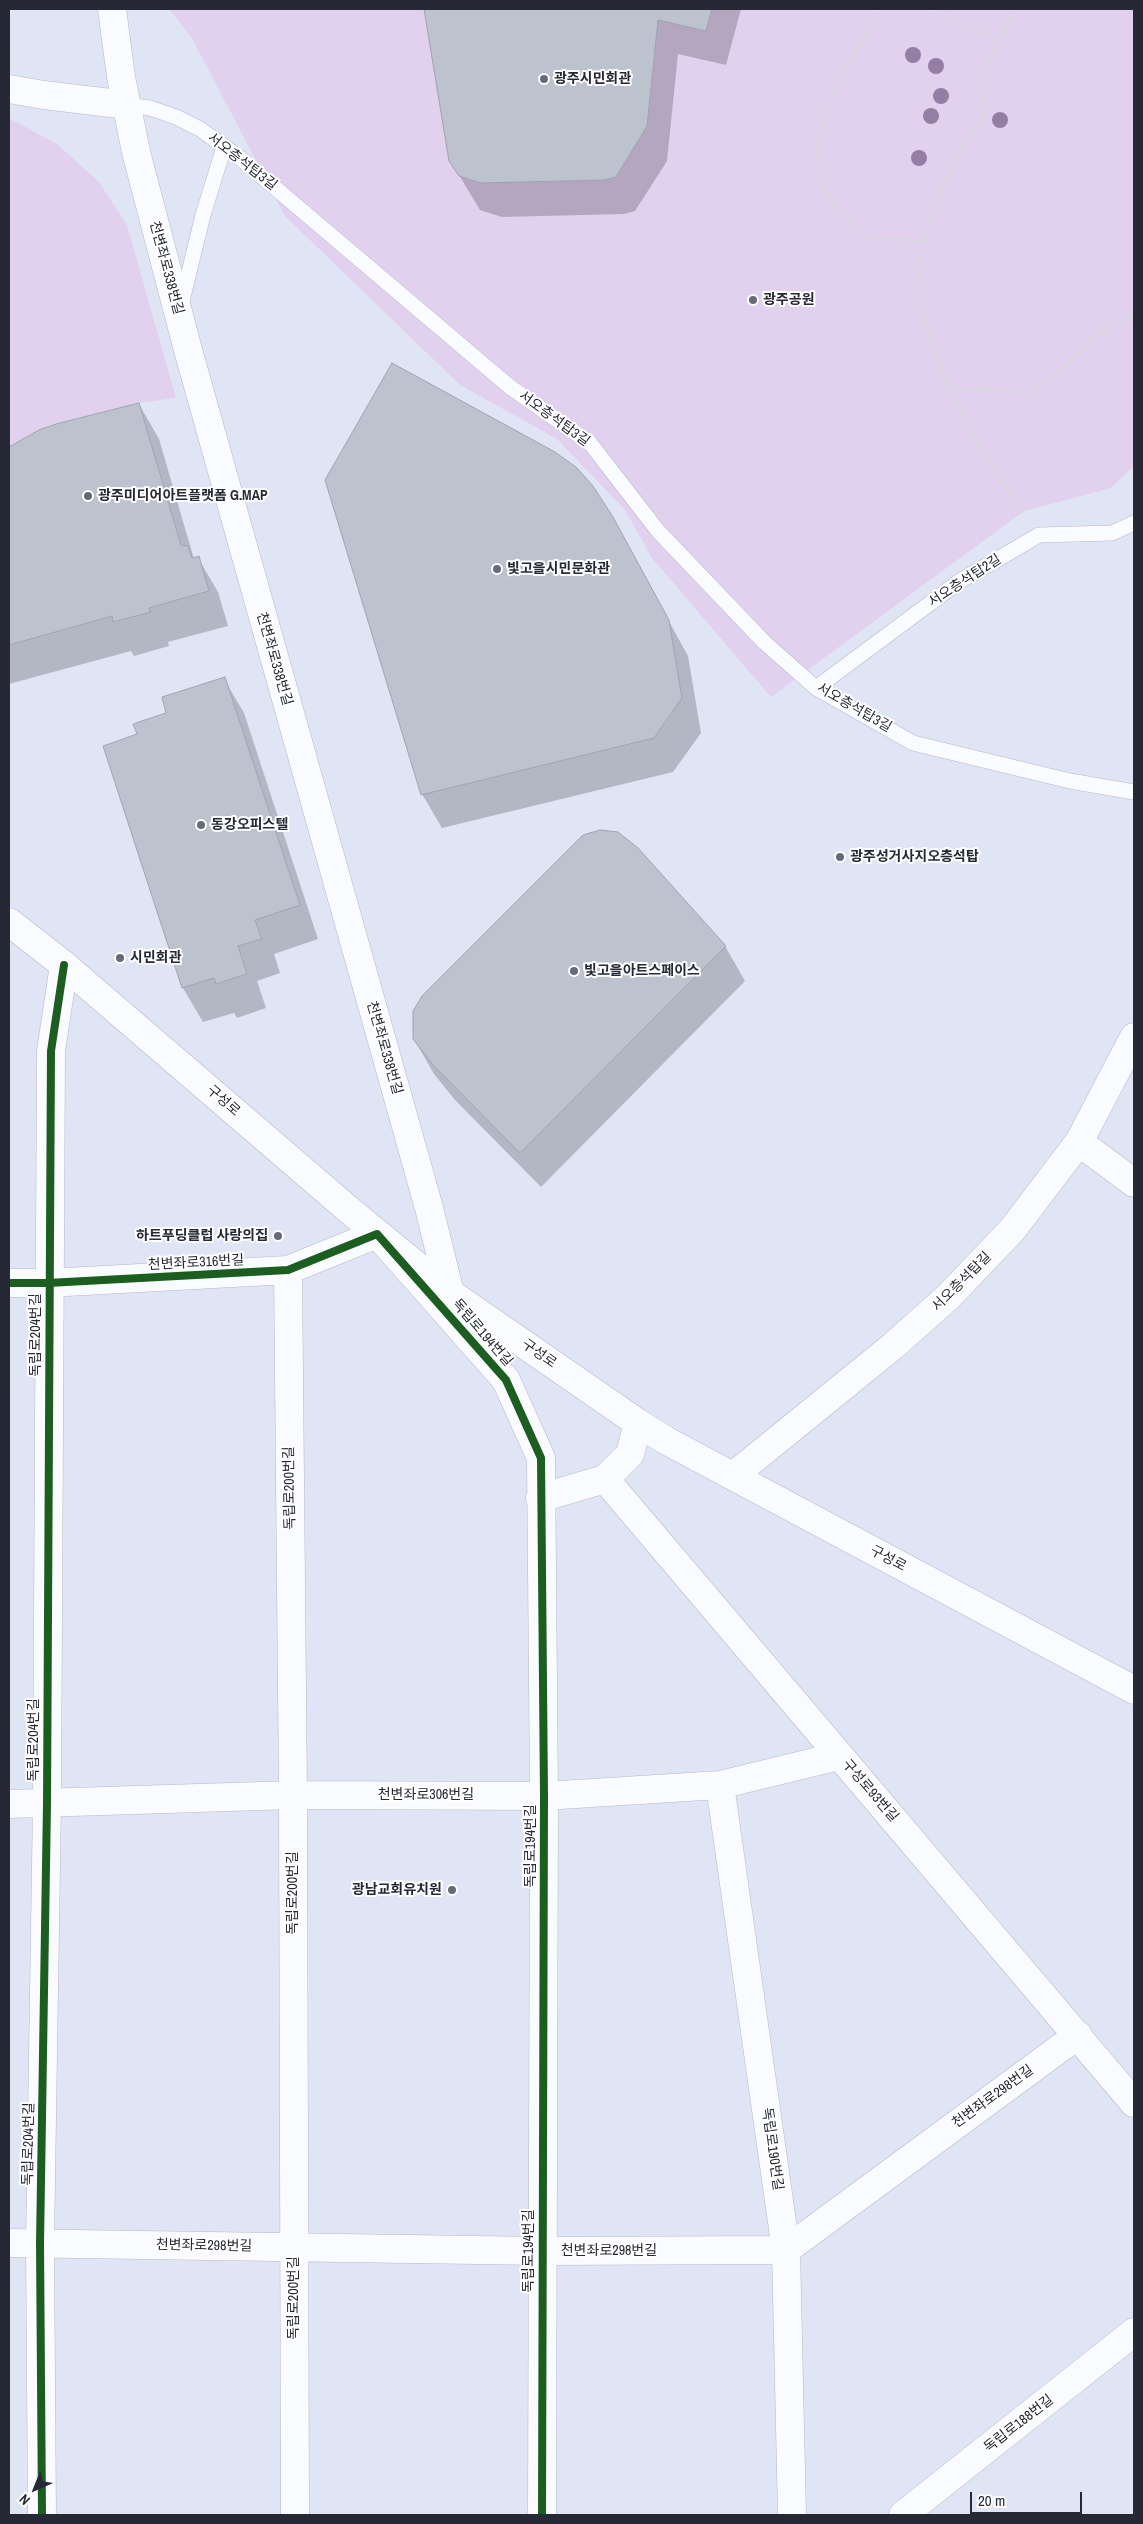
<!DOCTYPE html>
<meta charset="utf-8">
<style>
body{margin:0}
#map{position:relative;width:1143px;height:2524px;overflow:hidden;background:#e0e5f6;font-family:"Archivo Narrow",sans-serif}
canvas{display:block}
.frame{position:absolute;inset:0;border:10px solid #262935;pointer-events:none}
.north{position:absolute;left:10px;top:2464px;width:50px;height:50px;-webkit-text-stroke:4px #fff;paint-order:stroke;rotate:224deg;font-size:14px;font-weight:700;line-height:20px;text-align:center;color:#262935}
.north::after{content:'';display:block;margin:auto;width:18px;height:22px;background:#262935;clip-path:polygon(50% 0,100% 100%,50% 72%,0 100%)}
.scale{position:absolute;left:970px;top:2492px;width:112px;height:22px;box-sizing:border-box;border:2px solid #262935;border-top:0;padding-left:6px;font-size:15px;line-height:18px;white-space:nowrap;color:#262935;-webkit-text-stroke:4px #fff;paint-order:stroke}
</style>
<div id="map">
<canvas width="1143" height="2524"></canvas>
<div class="frame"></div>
<div class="north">N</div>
<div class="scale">20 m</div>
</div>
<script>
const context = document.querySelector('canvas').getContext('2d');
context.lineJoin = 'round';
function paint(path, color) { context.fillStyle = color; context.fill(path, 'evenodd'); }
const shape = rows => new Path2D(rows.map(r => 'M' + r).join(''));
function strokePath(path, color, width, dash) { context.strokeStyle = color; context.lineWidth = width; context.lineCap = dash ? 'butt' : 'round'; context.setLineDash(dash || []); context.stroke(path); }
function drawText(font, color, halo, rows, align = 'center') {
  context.font = font + ' "Archivo Narrow","Noto Sans KR",sans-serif'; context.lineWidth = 4; context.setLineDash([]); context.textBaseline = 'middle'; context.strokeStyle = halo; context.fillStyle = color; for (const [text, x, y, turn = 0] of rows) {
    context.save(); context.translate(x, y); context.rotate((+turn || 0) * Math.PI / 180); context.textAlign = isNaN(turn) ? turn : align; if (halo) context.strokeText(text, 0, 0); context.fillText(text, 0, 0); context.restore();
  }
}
paint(shape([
 [169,9,1134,9,1134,466,1111,488,1024,511,771,697,652,558,625,510,557,439,460,385,285,216,192,38],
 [9,118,57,144,99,182,127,225,176,398,139,403,56,424,39,430,9,447]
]), '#e2d0ef');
paint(shape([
 [426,9,741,9,726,65,678,54,667,161,635,211,624,214,502,217,480,210,450,160],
 [139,404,159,439,194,559,198,558,218,592,228,626,168,642,169,646,134,656,131,651,9,684,9,448,39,432],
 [612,518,688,656,701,733,673,772,442,828,422,794],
 [224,679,244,713,318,939,274,954,280,973,257,981,266,1008,237,1018,234,1013,203,1022,183,988,104,747,138,735],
 [725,946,745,981,541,1187,455,1100,434,1074,414,1039]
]), '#0003');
const building = shape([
 [424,9,712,9,706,31,658,20,647,126,616,177,604,180,481,183,459,176,449,161,424,9],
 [392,363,555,452,576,467,593,486,613,517,669,620,682,698,654,738,421,795,325,480,392,363],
 [139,403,181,545,188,546,192,558,199,556,209,591,149,608,151,612,113,622,112,616,9,645,9,447,39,430,56,424,139,403],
 [225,677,300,905,255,920,262,939,238,946,247,974,216,984,214,978,182,988,103,746,137,734,133,724,166,713,162,697,225,677],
 [600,830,618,832,638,848,726,946,520,1153,433,1065,413,1039,413,1011,422,996,583,835,600,830]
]);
paint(building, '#bcc2ce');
strokePath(building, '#9ea4b0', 1);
const lane = shape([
 [127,105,150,108,176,117,200,129,240,158,510,387,590,443,658,531,764,642,816,688,913,743,1070,781,1134,792],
 [181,305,203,215,224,147],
 [816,688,960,581,1039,535,1112,533,1134,523]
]);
const street = shape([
 [112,9,121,77,136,152,188,350,429,1208,450,1293],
 [9,89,44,95,127,105],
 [1079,1142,1134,1183],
 [288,1270,293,1795,295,2515],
 [9,1283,48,1283,288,1270,377,1234,506,1380,541,1458,544,1796,542,2515],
 [733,1476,893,1346,948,1297,1012,1230,1079,1142,1134,1037],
 [605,1479,1134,2103],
 [540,1498,605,1479,630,1454,638,1423],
 [720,1785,786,2250,792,2515],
 [9,1804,293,1795,544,1796,720,1785,839,1756],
 [9,2243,542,2251,786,2250,1078,2035],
 [42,2515,40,2243,47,1803,51,1051,64,965],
 [903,2515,1134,2332]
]);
const secondary = shape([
 [9,922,64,965,349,1210,450,1293,638,1423,667,1441,1134,1690]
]);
strokePath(lane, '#b5b8c6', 16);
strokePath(street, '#b5b8c6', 29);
strokePath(secondary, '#b5b8c6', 29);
strokePath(shape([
 [881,9,837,84,818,138,823,187,840,213,868,235,923,242],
 [933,9,999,40,980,80,986,115,968,139,938,196,923,242,917,276,921,305,930,340,948,387,980,449,1022,513],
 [999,40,1016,9],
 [949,387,1029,394,1059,373,1093,338,1134,316]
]), '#d9dbe0', 3, [4, 2.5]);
strokePath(lane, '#fafbfe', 15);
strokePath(street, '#fafbfe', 28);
strokePath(secondary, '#fafbfe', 28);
strokePath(shape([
 [9,1283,48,1283,288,1270,377,1234,506,1380,541,1458,544,1796,542,2515],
 [42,2515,40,2243,47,1803,51,1051,64,965]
]), '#1b5e20', 8);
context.fillStyle = '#957ea4';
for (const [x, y] of [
 [913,55],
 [936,66],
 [941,96],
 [931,116],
 [1000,120],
 [919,158]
]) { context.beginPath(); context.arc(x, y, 8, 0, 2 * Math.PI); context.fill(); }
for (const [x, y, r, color] of [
 [544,79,5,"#676b79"],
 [753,300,5,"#676b79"],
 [88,496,5,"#676b79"],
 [497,569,5,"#676b79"],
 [201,825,5,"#676b79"],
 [840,857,5,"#676b79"],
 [120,958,5,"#676b79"],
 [574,971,5,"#676b79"],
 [278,1236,5,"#676b79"],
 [452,1890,5,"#676b79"]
]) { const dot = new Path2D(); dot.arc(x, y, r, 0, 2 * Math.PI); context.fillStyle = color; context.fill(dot); strokePath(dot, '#fff', 2); }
drawText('bold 14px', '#262935', '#fff', [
 ["광주시민회관",554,79],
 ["광주공원",763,300],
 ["광주미디어아트플랫폼 G.MAP",98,496],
 ["빛고을시민문화관",507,569],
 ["동강오피스텔",211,825],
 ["광주성거사지오층석탑",850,857],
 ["시민회관",130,958],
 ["빛고을아트스페이스",584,971],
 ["하트푸딩클럽 사랑의집",268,1236,"right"],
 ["광남교회유치원",442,1890,"right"]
], 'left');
drawText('14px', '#262935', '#fff', [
 ["서오층석탑3길",242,162,38],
 ["천변좌로338번길",166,268,75],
 ["서오층석탑3길",554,419,36],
 ["서오층석탑2길",965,581,-33],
 ["천변좌로338번길",274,659,74],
 ["서오층석탑3길",854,708,30],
 ["천변좌로338번길",384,1048,74],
 ["구성로",223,1101,41],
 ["천변좌로316번길",196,1263,-3],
 ["서오층석탑길",962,1282,-45],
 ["독립로194번길",482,1333,49],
 ["독립로204번길",36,1335,-90],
 ["구성로",539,1354,35],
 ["독립로200번길",290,1488,-91],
 ["구성로",888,1559,28],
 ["독립로204번길",34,1740,-90],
 ["구성로93번길",870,1791,49],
 ["천변좌로306번길",426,1795],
 ["독립로194번길",531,1846,-90],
 ["독립로200번길",293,1893,-90],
 ["천변좌로298번길",993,2097,-36],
 ["독립로204번길",29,2144,-89],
 ["독립로190번길",772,2149,82],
 ["천변좌로298번길",204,2246,1],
 ["독립로194번길",529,2251,-90],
 ["천변좌로298번길",609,2251],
 ["독립로200번길",294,2298,-90],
 ["독립로188번길",1019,2424,-38]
]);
</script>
